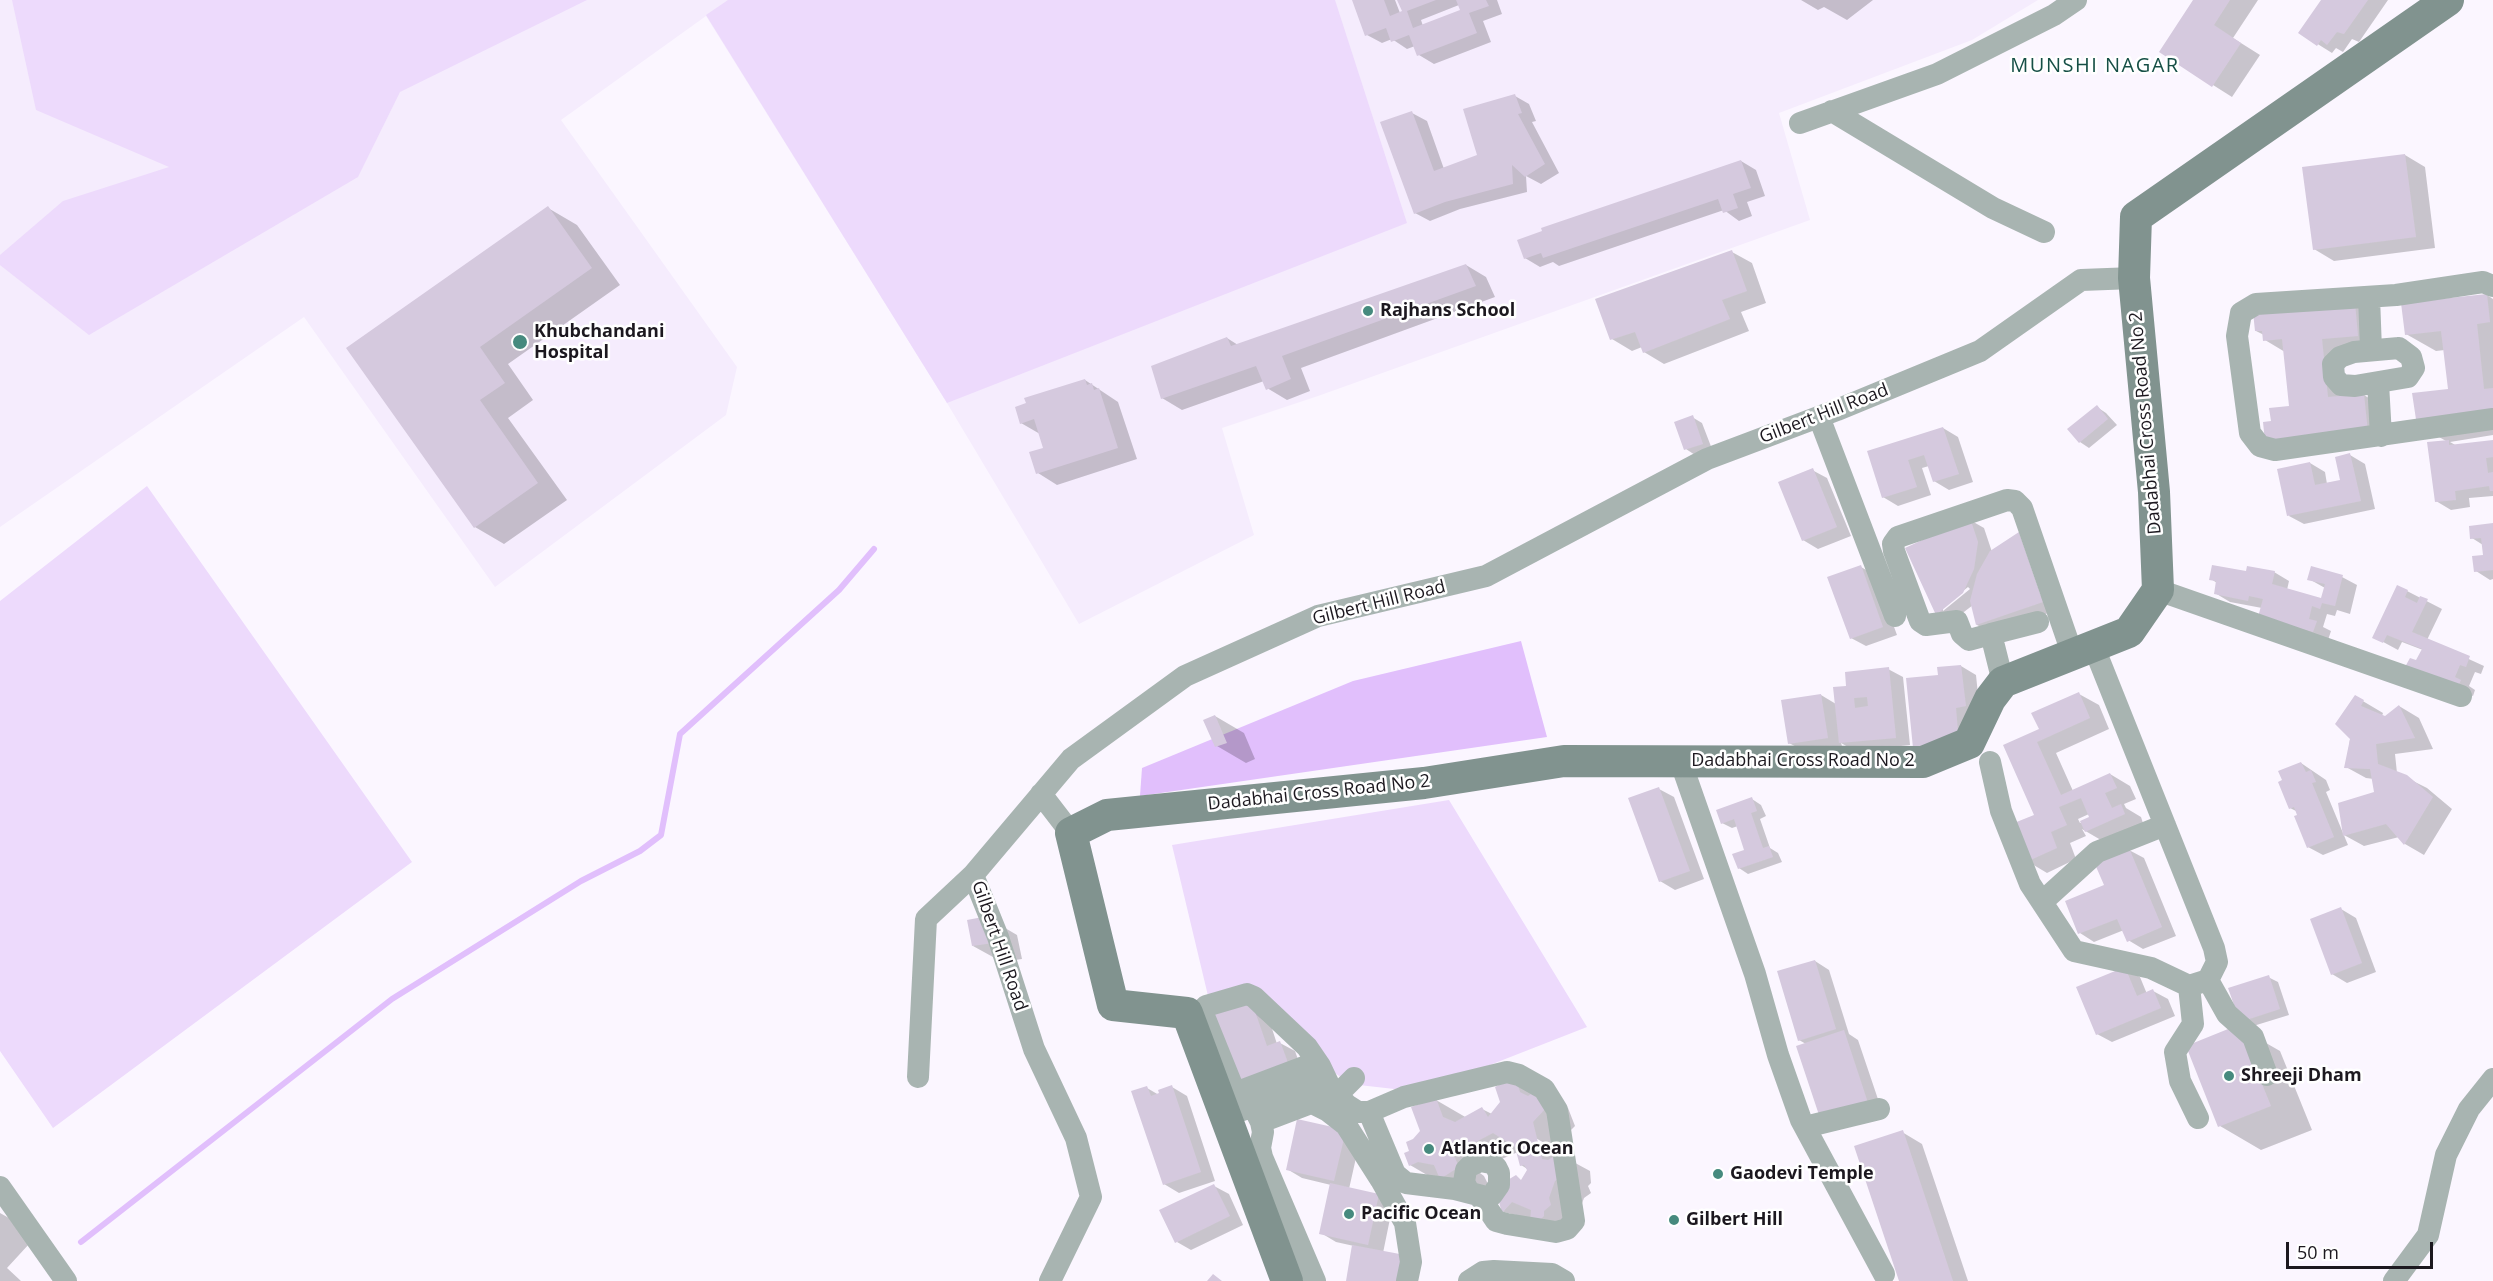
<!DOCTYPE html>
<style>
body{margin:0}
#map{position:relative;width:2493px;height:1281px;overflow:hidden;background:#fbf6ff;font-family:"Open Sans",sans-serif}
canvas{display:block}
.scale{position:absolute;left:2286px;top:1242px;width:147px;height:27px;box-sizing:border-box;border:3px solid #1c181f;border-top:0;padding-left:8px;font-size:18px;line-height:21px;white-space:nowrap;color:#1c181f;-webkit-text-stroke:4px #fff;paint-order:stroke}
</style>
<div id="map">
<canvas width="2493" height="1281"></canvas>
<div class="scale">50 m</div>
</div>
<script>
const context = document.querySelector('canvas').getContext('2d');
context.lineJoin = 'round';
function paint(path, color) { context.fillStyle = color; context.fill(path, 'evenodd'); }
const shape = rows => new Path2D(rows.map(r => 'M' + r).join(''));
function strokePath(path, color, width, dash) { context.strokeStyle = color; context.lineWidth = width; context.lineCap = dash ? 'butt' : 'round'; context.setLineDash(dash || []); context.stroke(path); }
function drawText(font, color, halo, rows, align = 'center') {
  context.font = font + ' "Open Sans",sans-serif'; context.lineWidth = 5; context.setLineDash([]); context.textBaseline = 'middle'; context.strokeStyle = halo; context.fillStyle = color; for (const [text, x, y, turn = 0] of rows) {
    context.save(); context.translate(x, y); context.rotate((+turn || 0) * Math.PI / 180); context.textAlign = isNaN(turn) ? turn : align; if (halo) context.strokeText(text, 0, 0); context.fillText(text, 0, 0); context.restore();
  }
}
paint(shape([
 [0,0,2038,0,1972,40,1779,113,1810,220,1318,396,1222,428,1254,535,1079,624,947,403,706,16,561,120,737,367,726,415,495,587,304,317,0,527]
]), '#f5ecfd');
paint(shape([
 [12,0,587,0,400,92,358,177,89,335,0,265,0,255,63,201,169,167,36,110],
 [728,0,1335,0,1407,223,947,403,706,15],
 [147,486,412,862,53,1128,0,1051,0,601],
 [1449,800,1587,1027,1421,1092,1350,1084,1230,996,1209,1000,1172,845]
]), '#eddafc');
paint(shape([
 [1521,641,1547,737,1140,796,1142,768,1353,681]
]), '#e1bffc');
paint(shape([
 [1353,0,1395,0,1400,13,1403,12,1399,0,1497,0,1502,14,1483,21,1491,42,1434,64,1419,55,1415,46,1407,49,1392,39,1382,43,1367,35],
 [1459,5,1462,11,1423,26,1421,20],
 [1801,0,1873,0,1847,20,1824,7,1818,10],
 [2195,0,2258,0,2233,38,2260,55,2232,97,2213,85],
 [2323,0,2388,0,2359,42,2352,39,2343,52,2336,48,2332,53,2300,33],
 [1515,96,1529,104,1536,121,1532,122,1559,173,1541,184,1526,176,1527,192,1460,209,1430,221,1415,213,1412,113,1427,121,1444,169,1479,156],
 [2405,155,2425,167,2435,248,2334,261,2314,249],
 [1741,161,1756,170,1765,196,1747,202,1752,216,1739,221,1724,210,1559,266,1553,262,1540,267,1525,258],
 [548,208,577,225,620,285,508,364,533,400,508,418,567,500,504,544,475,527,348,348],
 [1732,252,1752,263,1766,303,1741,312,1749,331,1664,364,1644,352,1642,347,1632,351,1612,339],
 [1466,265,1486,277,1495,297,1301,368,1310,391,1287,400,1267,388,1264,381,1182,410,1162,398,1227,338,1238,345],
 [2487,295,2493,299,2493,435,2450,442,2457,446,2493,441,2493,496,2469,498,2470,507,2451,510,2436,501,2446,441,2418,425,2450,390,2445,350,2436,351,2406,334],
 [2355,304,2375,316,2378,346,2341,350,2346,397,2364,395,2383,407,2387,444,2272,423,2291,408,2285,352,2265,340,2264,335,2256,331],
 [1085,380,1118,402,1137,459,1057,485,1038,473,1045,449,1040,434,1021,423],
 [2097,407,2106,413,2117,425,2089,448,2080,442,2070,429],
 [1692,417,1702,423,1712,449,1695,455,1686,449],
 [1943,428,1958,437,1973,482,1949,490,1934,481,1929,466,1922,468,1931,495,1898,506,1883,497,1869,452],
 [2350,455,2365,464,2375,509,2304,524,2289,516,2310,463,2325,472,2327,484,2342,481],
 [1812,470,1827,478,1851,536,1818,549,1803,540],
 [1970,520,1984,528,1992,552,2057,610,1992,633,1977,625,1973,605,1951,622,1937,614],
 [1968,587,1970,589,1943,611,1943,607],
 [2493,524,2493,579,2490,580,2476,571,2485,556,2483,545,2472,538],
 [1861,567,1875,575,1897,635,1866,646,1851,638],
 [2274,572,2289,581,2287,590,2322,600,2325,588,2309,579,2342,577,2357,585,2350,614,2337,610,2335,616,2327,614,2323,627,2331,631,2328,640,2275,625,2262,608,2230,602,2215,593,2217,583,2211,579,2247,573],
 [2407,591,2442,609,2427,640,2484,666,2481,674,2475,672,2469,686,2475,690,2473,696,2421,675,2417,662,2423,650,2402,642,2398,650,2374,637],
 [1961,666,1976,675,1980,714,1974,751,1914,747,1940,676,1939,669],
 [1888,669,1903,677,1910,745,1855,751,1841,743,1842,746,1804,751,1789,743,1821,695,1836,704,1848,687],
 [2079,694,2099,705,2109,729,2056,753,2073,791,2110,774,2130,786,2136,799,2124,804,2126,808,2141,817,2144,826,2106,843,2082,829,2086,836,2070,843,2076,859,2047,873,2027,861,2036,815,2005,745,2041,730],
 [2089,814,2091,818,2080,823,2078,819],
 [2356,697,2383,713,2382,716,2385,718,2399,706,2419,718,2433,749,2395,754,2397,773,2427,788,2452,809,2424,855,2405,844,2399,837,2364,846,2344,835,2376,793,2374,779,2366,778,2346,767],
 [1215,716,1244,733,1255,759,1246,763,1217,746],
 [2301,763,2326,780,2330,790,2326,792,2348,845,2323,855,2308,847,2298,812,2290,808],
 [1659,789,1674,797,1704,879,1675,890,1660,881],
 [1752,799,1761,805,1766,816,1760,819,1770,848,1778,853,1782,862,1748,874,1739,868,1746,851,1738,826,1732,828,1722,823],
 [2129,850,2144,858,2176,936,2143,949,2128,940,2124,930,2094,942,2080,933],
 [2341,909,2356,918,2376,972,2347,983,2332,974],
 [988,918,1017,935,1022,959,1002,962,973,946],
 [1815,961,1829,970,1849,1034,1858,1040,1882,1111,1822,1117,1806,1044,1799,1040],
 [2125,969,2140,977,2147,994,2153,991,2168,999,2175,1016,2112,1042,2097,1034],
 [2268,977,2278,982,2289,1015,2250,1027,2230,989],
 [1265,1007,1277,1044,1280,1043,1295,1051,1305,1079,1211,1011],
 [2238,1027,2280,1051,2312,1130,2261,1150,2220,1126],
 [1515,1077,1568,1108,1575,1126,1562,1139,1566,1158,1590,1171,1591,1183,1588,1186,1591,1193,1584,1198,1573,1228,1503,1212,1529,1170,1521,1165,1518,1152,1476,1170,1484,1176,1488,1184,1470,1195,1439,1182,1410,1165,1414,1141,1422,1131,1436,1100,1467,1118,1482,1109,1492,1114,1502,1103],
 [1532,1136,1562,1153,1560,1155,1530,1138],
 [1172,1087,1187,1096,1215,1181,1179,1193,1164,1184,1147,1088,1159,1095],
 [1298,1121,1360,1140,1349,1189,1379,1196,1393,1204,1383,1253,1347,1281,1354,1246,1336,1242,1321,1233,1331,1185,1302,1178,1287,1169],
 [1902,1132,1922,1144,1968,1281,1901,1281],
 [1214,1186,1229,1194,1243,1225,1191,1250,1177,1242],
 [0,1213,18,1223,30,1243,7,1268,21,1281,0,1281]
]), '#0003');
strokePath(shape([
 [81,1242,392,999,581,881,640,851,661,835,680,734,839,590,874,549]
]), '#e1bffc', 6);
paint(shape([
 [1352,0,1384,0,1390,16,1402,11,1397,0,1436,0,1407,11,1413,28,1460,10,1456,0,1486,0,1489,6,1469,13,1477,33,1417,56,1409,35,1391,42,1386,28,1365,36],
 [2193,0,2230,0,2214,25,2241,43,2212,87,2159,52],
 [2321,0,2368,0,2344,34,2337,32,2327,45,2321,40,2317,46,2298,33],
 [1515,94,1522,113,1518,114,1545,164,1525,177,1512,165,1513,184,1445,202,1414,214,1380,122,1412,111,1434,171,1477,155,1463,109],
 [2405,154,2416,237,2313,250,2302,167],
 [1741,160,1751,188,1733,194,1738,208,1723,213,1718,199,1543,258,1541,253,1524,259,1517,240,1542,231,1541,228],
 [548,206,592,268,480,347,505,383,480,400,538,483,474,528,346,348],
 [1732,250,1747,291,1722,300,1730,319,1643,353,1635,332,1610,340,1595,299],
 [1466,264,1476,286,1282,356,1291,379,1266,390,1256,366,1161,399,1151,366,1227,337,1231,346],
 [2487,294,2490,322,2477,324,2484,389,2493,388,2493,415,2417,426,2412,393,2448,389,2441,331,2405,335,2401,303],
 [2355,303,2358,336,2322,339,2328,397,2364,394,2368,433,2265,442,2263,422,2271,421,2269,408,2289,406,2282,339,2263,341,2262,331,2255,331,2253,312],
 [1085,379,1087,385,1092,383,1094,390,1099,388,1118,448,1036,474,1029,452,1043,448,1034,419,1020,424,1015,407,1026,403,1024,398],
 [2097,405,2108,419,2079,443,2067,429],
 [1693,415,1703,444,1684,450,1674,422],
 [1943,427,1959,474,1933,482,1924,455,1908,460,1917,487,1882,498,1867,451],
 [2449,440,2449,445,2493,440,2493,457,2486,458,2488,473,2493,472,2493,491,2490,491,2489,486,2455,491,2456,500,2435,502,2427,442],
 [2350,453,2361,501,2287,516,2277,469,2310,462,2315,485,2340,480,2335,457],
 [1813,468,1837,527,1802,541,1778,482],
 [1970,518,1978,542,1974,569,1963,593,1936,615,1905,548],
 [2493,523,2493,570,2474,572,2472,556,2483,555,2481,538,2470,539,2469,526],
 [2019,532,2043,602,1976,625,1970,601,1977,574,1990,551],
 [1861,565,1883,627,1850,639,1827,577],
 [2212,565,2246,571,2247,566,2275,571,2272,584,2321,598,2325,584,2307,580,2311,566,2343,575,2335,606,2322,603,2320,609,2312,606,2309,619,2317,621,2313,632,2258,617,2263,599,2249,596,2248,601,2214,594,2216,581,2209,580],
 [2397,585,2408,590,2405,597,2417,603,2420,596,2428,599,2412,632,2470,656,2466,667,2460,665,2455,677,2461,680,2457,689,2405,667,2410,658,2416,660,2422,649,2387,635,2383,643,2372,638],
 [1961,665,1966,706,1956,708,1959,744,1913,748,1906,678,1938,675,1937,667],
 [1889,667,1896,738,1839,743,1833,687,1846,686,1845,672],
 [1867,697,1868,706,1855,708,1854,698],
 [2079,692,2090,718,2037,742,2061,795,2110,773,2117,788,2105,793,2112,808,2121,804,2125,814,2085,832,2080,821,2089,817,2081,798,2059,807,2067,825,2051,832,2057,848,2026,862,2009,825,2034,815,2003,745,2039,729,2031,713],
 [1821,694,1828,738,1788,744,1781,700],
 [2355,695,2364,700,2361,706,2385,716,2399,705,2415,738,2376,744,2378,764,2407,775,2433,797,2404,845,2386,824,2343,836,2338,803,2374,792,2370,769,2344,768,2350,739,2335,724],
 [1215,715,1227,743,1215,747,1203,720],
 [2301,762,2306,772,2311,770,2316,782,2312,783,2334,837,2307,848,2294,816,2297,815,2294,807,2289,809,2278,782,2282,780,2278,771],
 [1659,787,1690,871,1659,882,1628,798],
 [1752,797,1757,811,1751,813,1763,848,1769,846,1773,857,1738,869,1732,854,1744,850,1734,819,1721,824,1716,810],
 [2129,848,2162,927,2127,942,2117,919,2078,934,2065,901,2104,885,2094,862],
 [2341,907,2362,963,2331,975,2310,919],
 [988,916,993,943,972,946,967,920],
 [1815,960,1836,1029,1798,1041,1777,971],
 [2125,967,2137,996,2153,989,2161,1008,2096,1035,2076,987],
 [2269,975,2280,1009,2240,1022,2228,988],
 [1250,997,1267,1046,1280,1041,1291,1071,1236,1089,1210,1010],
 [2238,1025,2271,1106,2218,1127,2186,1046],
 [1844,1030,1868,1103,1820,1118,1796,1046],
 [1515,1076,1520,1092,1528,1096,1539,1089,1546,1108,1533,1122,1542,1159,1548,1160,1560,1153,1562,1176,1555,1181,1549,1198,1551,1205,1544,1211,1544,1216,1538,1222,1530,1222,1531,1210,1512,1202,1502,1213,1497,1195,1501,1184,1516,1175,1521,1180,1527,1170,1524,1165,1520,1166,1515,1147,1493,1133,1470,1145,1454,1140,1448,1152,1455,1158,1459,1167,1440,1179,1434,1165,1418,1162,1409,1166,1404,1153,1409,1151,1406,1142,1413,1139,1420,1131,1411,1107,1436,1098,1443,1117,1455,1122,1482,1107,1488,1117,1500,1102,1495,1087],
 [1172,1085,1201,1172,1163,1185,1131,1091,1147,1086,1151,1096,1159,1093,1158,1090],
 [1297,1119,1346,1130,1334,1181,1286,1170],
 [1903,1130,1953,1281,1899,1281,1854,1146],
 [1330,1183,1379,1194,1368,1245,1319,1234],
 [1214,1184,1230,1216,1175,1243,1159,1210],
 [1352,1245,1405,1255,1400,1281,1346,1281],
 [1213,1274,1222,1281,1207,1281]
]), '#d5c9de');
strokePath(shape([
 [1832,111,1993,208,2044,232],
 [1800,123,1937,74,2054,15,2076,0],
 [2493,286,2483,282,2396,295,2256,304,2241,313,2237,336,2250,433,2260,446,2275,450,2493,419],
 [2369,297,2371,350],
 [2399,348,2411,357,2414,368,2408,377,2355,386,2341,385,2334,377,2333,364,2340,357,2354,352,2399,348],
 [2378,383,2381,436],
 [1819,417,1895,616],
 [2158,590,2461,696],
 [1991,634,2038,622],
 [2003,682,1991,634,1969,640,1962,634,1957,621,1926,625,1920,621,1894,551,1893,544,1898,537,2007,500,2015,501,2022,508,2072,653],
 [1680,760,1755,974,1778,1055,1801,1120,1884,1274],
 [1990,762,2001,811,2030,884,2074,951,2151,968,2189,986,2208,980,2217,962,2214,948,2093,645],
 [1041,794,1071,833],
 [973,875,998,937,1034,1049,1076,1138,1091,1197,1050,1281],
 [2042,902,2097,852,2165,825],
 [2208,980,2227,1014,2253,1037,2267,1075],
 [2189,986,2193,1024,2175,1052,2180,1081,2198,1118],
 [918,1077,926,919,973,875,1071,759,1185,676,1318,616,1486,576,1707,459,1837,410,1980,351,2081,280,2134,278],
 [1235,1093,1317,1062],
 [1292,1093,1328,1111,1346,1125,1381,1180,1405,1223,1411,1262,1407,1281],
 [1338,1094,1354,1078],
 [1253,1106,1261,1122,1263,1132,1260,1148,1262,1157,1315,1281],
 [1242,1110,1202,1011,1206,1006,1247,994,1254,997,1307,1047,1320,1066,1330,1087],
 [1369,1112,1404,1097,1507,1072,1519,1075,1544,1089,1557,1110,1574,1221,1567,1229,1556,1232,1507,1224,1496,1221,1480,1197],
 [1226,1116,1315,1084,1330,1087,1347,1105,1358,1112,1369,1112,1395,1174,1406,1183,1455,1189,1486,1197,1492,1195,1499,1185,1499,1173,1496,1167,1491,1163,1480,1161,1470,1166,1466,1170,1464,1182,1469,1192],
 [1261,1122,1311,1103],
 [1805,1127,1879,1109],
 [0,1187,66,1281],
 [1469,1281,1483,1272,1494,1271,1552,1274,1564,1281],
 [2394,1281,2428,1235,2446,1155,2469,1109,2493,1079]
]), '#a8b4b1', 22);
strokePath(shape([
 [1287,1281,1187,1013,1113,1005,1071,833,1107,815,1424,783,1564,761,1923,762,1969,743,1990,699,2003,682,2129,632,2158,590,2154,492,2134,278,2136,217,2448,0]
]), '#81938f', 32);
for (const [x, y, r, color] of [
 [1368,311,6,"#468a7e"],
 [520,342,8,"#468a7e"],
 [2229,1076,6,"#468a7e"],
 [1429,1149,6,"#468a7e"],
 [1718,1174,6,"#468a7e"],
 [1349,1214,6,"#468a7e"],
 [1674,1220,6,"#468a7e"]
]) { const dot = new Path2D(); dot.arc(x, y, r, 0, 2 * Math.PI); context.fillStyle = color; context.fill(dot); strokePath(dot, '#fff', 2); }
drawText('bold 18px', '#1c181f', '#fff', [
 ["Rajhans School",1380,311],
 ["Khubchandani",534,332],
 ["Hospital",534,353],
 ["Shreeji Dham",2241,1076],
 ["Atlantic Ocean",1441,1149],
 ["Gaodevi Temple",1730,1174],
 ["Pacific Ocean",1361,1214],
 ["Gilbert Hill",1686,1220]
], 'left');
drawText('18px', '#1c181f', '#fff', [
 ["Gilbert Hill Road",1824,414,-21],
 ["Dadabhai Cross Road No 2",2146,423,-95],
 ["Gilbert Hill Road",1379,603,-14],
 ["Dadabhai Cross Road No 2",1803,761],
 ["Dadabhai Cross Road No 2",1319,793,-6],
 ["Gilbert Hill Road",999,946,71]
]);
context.letterSpacing = '1.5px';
drawText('20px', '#164f46', '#fff', [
 ["MUNSHI NAGAR",2095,66]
]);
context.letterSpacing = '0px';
</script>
